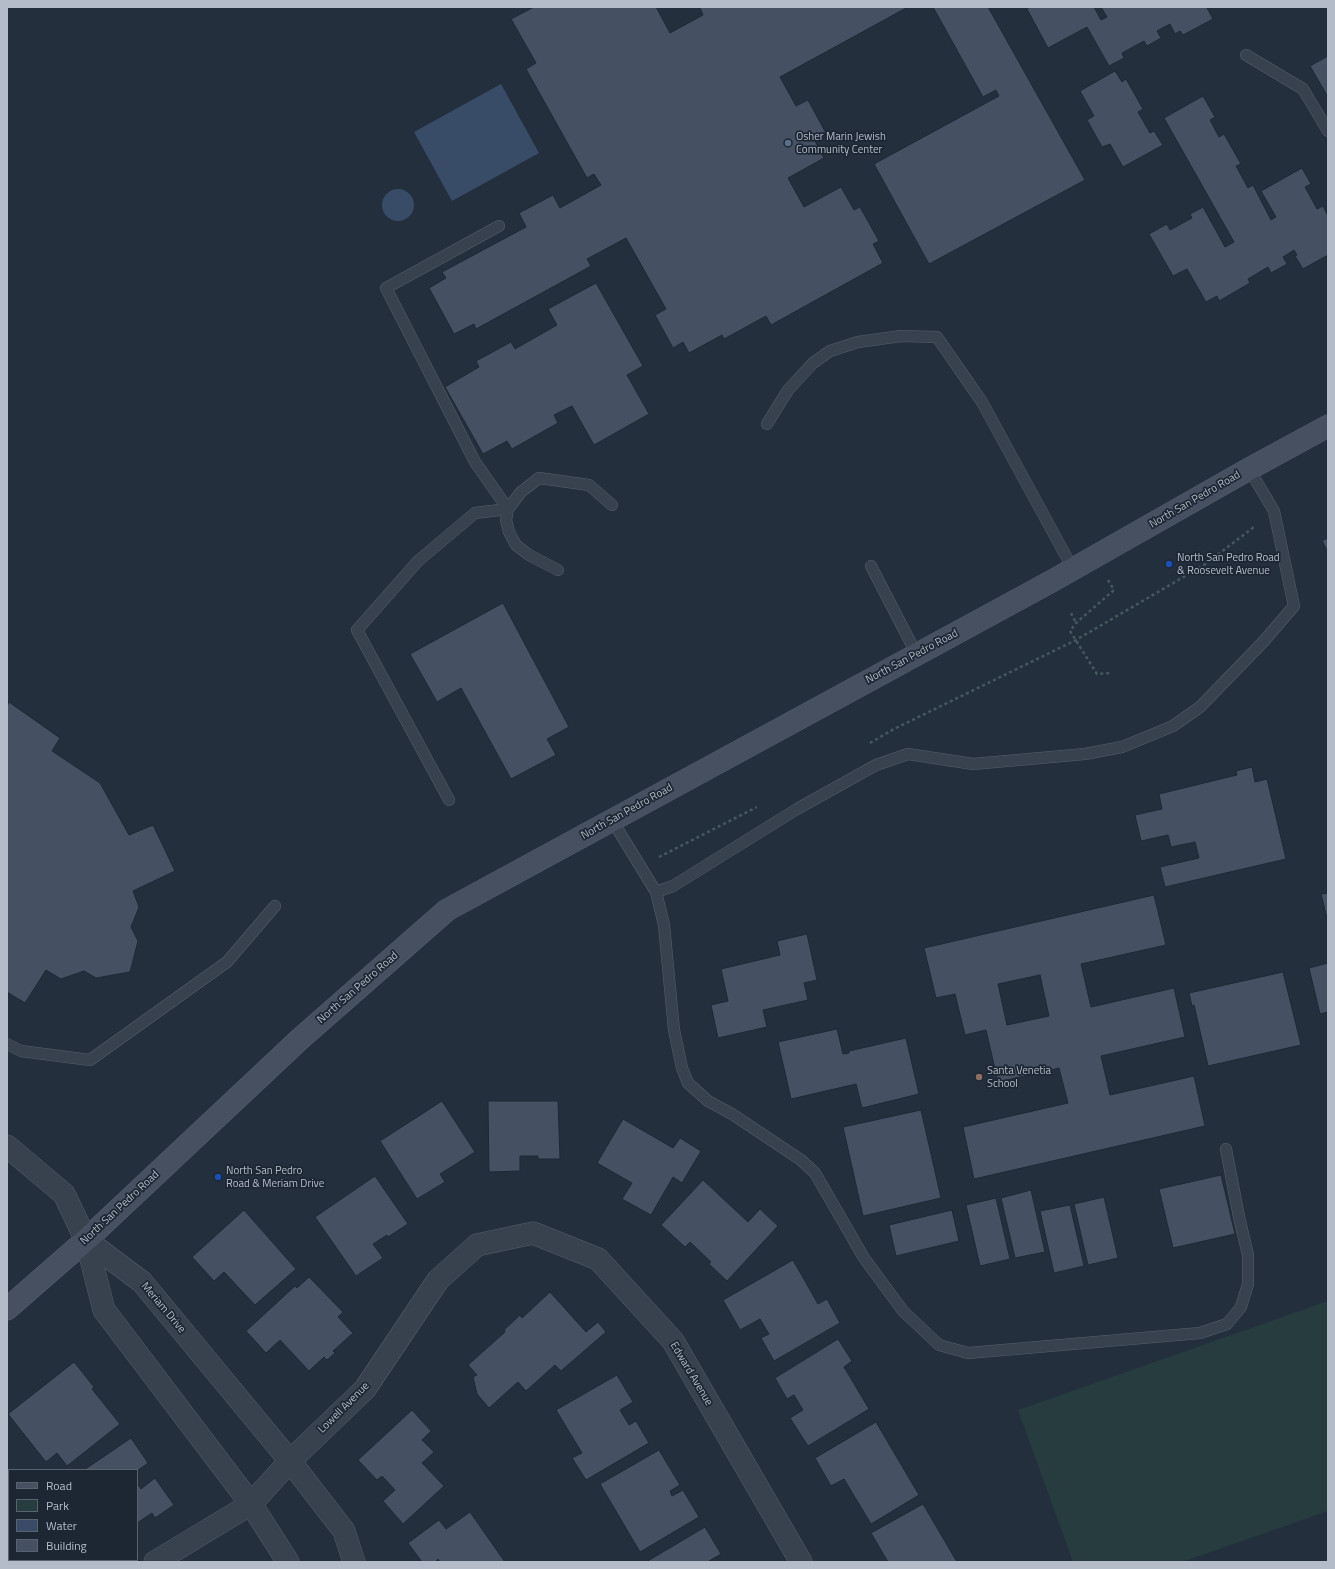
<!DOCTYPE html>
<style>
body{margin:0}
#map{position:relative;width:1335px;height:1569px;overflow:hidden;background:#242f3e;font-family:"Titillium Web",sans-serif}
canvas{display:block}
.frame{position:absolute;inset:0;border:8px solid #b4bcc9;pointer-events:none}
.legend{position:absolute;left:8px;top:1469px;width:130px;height:92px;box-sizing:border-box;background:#1d2633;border:1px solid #59626f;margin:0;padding:5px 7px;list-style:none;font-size:12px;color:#b4bcc9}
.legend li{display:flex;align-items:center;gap:8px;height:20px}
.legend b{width:20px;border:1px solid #59626f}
</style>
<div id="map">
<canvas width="1335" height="1569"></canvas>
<div class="frame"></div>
<ul class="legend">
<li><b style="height:5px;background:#465061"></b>Road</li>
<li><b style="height:11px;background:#263c3f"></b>Park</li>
<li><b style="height:11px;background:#394c67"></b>Water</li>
<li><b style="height:11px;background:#455162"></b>Building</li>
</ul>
</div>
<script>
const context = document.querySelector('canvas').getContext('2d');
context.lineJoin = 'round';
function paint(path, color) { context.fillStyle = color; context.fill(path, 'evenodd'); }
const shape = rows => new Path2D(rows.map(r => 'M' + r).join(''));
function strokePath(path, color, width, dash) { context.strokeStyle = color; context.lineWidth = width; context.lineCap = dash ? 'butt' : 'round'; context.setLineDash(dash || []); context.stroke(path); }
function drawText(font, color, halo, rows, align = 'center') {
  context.font = font + ' "Titillium Web",sans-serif'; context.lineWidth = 3.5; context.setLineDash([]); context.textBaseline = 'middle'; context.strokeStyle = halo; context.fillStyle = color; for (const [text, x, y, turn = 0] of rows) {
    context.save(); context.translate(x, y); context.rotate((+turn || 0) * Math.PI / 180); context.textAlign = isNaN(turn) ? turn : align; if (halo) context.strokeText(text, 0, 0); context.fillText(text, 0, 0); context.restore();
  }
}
paint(shape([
 [1328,1301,1328,1511,1182,1562,1073,1562,1018,1410]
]), '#263c3f');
paint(shape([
 [501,84,539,153,452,201,414,132],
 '382 205a16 16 0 1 1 32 0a16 16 0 1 1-32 0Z'
]), '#394c67');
const building = shape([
 [534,7,656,7,670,33,703,15,700,8,702,7,908,7,780,77,796,106,808,100,826,133,814,139,824,158,788,178,804,207,841,187,854,210,860,207,879,241,873,244,883,263,771,325,766,316,724,339,722,335,689,353,683,342,673,348,655,315,666,309,626,238,587,259,591,266,476,329,474,324,454,334,429,288,446,278,442,272,526,227,519,213,553,195,560,208,601,185,594,174,587,178,526,69,536,63,511,19,534,7],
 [933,7,988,7,1085,180,929,264,874,164,999,96,996,90,983,97,933,7],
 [1030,7,1094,7,1101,20,1107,17,1101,7,1208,7,1207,8,1213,19,1183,35,1180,31,1175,34,1170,24,1157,31,1161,38,1147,46,1144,41,1122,53,1124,58,1109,66,1087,27,1048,48,1027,9,1030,7],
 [1328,56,1328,97,1310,66,1328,56],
 [1115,71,1122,82,1126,79,1143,109,1138,112,1150,133,1154,131,1163,145,1123,167,1110,144,1102,147,1087,120,1094,116,1080,91,1115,71],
 [1203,96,1215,117,1210,120,1219,137,1224,134,1241,164,1236,166,1248,188,1253,185,1271,220,1276,217,1261,191,1302,168,1311,184,1305,187,1317,209,1323,206,1328,216,1328,255,1303,269,1295,256,1297,255,1294,250,1283,257,1287,264,1271,273,1268,267,1248,279,1250,283,1219,301,1217,296,1206,302,1187,269,1173,276,1149,234,1167,224,1170,230,1192,218,1190,214,1203,207,1225,247,1234,242,1164,118,1203,96],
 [596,283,643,366,627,375,649,414,594,445,572,406,554,415,558,423,512,449,507,441,483,454,445,387,479,367,476,361,511,342,515,349,557,325,548,309,596,283],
 [1328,538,1328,552,1322,541,1328,538],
 [503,603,569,727,547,739,556,755,511,779,461,688,437,702,410,654,503,603],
 [9,702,60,738,52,751,100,783,129,835,153,825,175,871,133,891,139,907,131,927,138,941,130,972,96,978,84,971,61,979,46,970,25,1003,7,992,7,706,9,702],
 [1252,767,1255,782,1267,779,1286,859,1165,887,1160,867,1199,858,1195,842,1171,847,1168,835,1141,841,1135,815,1162,809,1159,794,1237,775,1236,771,1252,767],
 [1328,893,1328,922,1321,894,1328,893],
 [1154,895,1166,945,1081,964,1091,1007,1174,988,1185,1037,1101,1056,1110,1095,1194,1076,1205,1126,974,1179,963,1127,1068,1103,1059,1068,998,1082,986,1030,965,1035,955,994,936,998,924,948,1154,895],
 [1040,975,1049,1016,1007,1025,998,984,1040,975],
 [807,934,817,980,804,983,808,1000,763,1010,767,1027,718,1038,711,1005,728,1001,721,969,780,955,777,941,807,934],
 [1328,963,1328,1012,1320,1014,1309,968,1328,963],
 [1283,972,1301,1045,1208,1066,1194,1005,1192,1006,1189,993,1283,972],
 [837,1029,843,1054,849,1053,849,1051,906,1038,919,1094,862,1108,856,1084,791,1099,778,1042,837,1029],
 [442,1101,475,1152,440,1174,445,1182,417,1199,380,1141,442,1101],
 [488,1101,558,1101,560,1159,538,1159,538,1156,520,1156,520,1171,489,1172,488,1101],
 [921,1110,941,1198,863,1216,843,1127,921,1110],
 [623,1119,673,1148,680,1138,701,1151,682,1183,673,1177,651,1215,622,1199,632,1183,597,1163,623,1119],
 [1221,1175,1235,1234,1173,1248,1159,1189,1221,1175],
 [375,1176,408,1224,388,1237,387,1235,373,1244,383,1258,356,1276,315,1217,375,1176],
 [703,1180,748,1222,760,1209,778,1226,727,1281,709,1264,711,1262,690,1242,685,1247,661,1225,703,1180],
 [1031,1190,1045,1252,1015,1258,1001,1198,1031,1190],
 [1104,1197,1118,1258,1088,1265,1074,1204,1104,1197],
 [996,1198,1010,1259,980,1266,966,1205,996,1198],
 [1070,1205,1084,1266,1054,1273,1040,1211,1070,1205],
 [244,1210,296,1269,255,1305,224,1272,214,1281,192,1257,244,1210],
 [952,1210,959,1241,896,1256,889,1225,952,1210],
 [793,1260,818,1304,827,1299,840,1323,774,1361,761,1338,769,1334,760,1319,740,1330,723,1300,793,1260],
 [309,1277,343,1312,338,1317,353,1333,333,1351,335,1353,327,1360,324,1357,309,1371,280,1340,266,1353,246,1331,295,1286,297,1288,309,1277],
 [550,1292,586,1332,598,1322,606,1332,561,1371,555,1365,526,1391,518,1382,489,1408,477,1394,473,1377,477,1375,468,1365,505,1332,504,1330,520,1315,522,1318,550,1292],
 [838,1339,852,1361,844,1367,869,1409,808,1446,790,1418,803,1410,794,1395,787,1399,775,1378,838,1339],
 [74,1362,94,1387,92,1389,120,1424,67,1466,57,1453,46,1462,8,1414,74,1362],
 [617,1375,633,1402,620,1410,629,1425,636,1421,649,1443,586,1480,572,1458,582,1453,556,1410,617,1375],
 [412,1410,431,1431,422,1440,434,1452,422,1463,444,1486,403,1524,383,1501,395,1490,382,1476,377,1480,358,1460,412,1410],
 [876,1422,919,1495,871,1524,844,1479,831,1486,815,1458,876,1422],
 [131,1438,148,1463,137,1471,84,1470,131,1438],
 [659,1450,680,1485,670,1491,672,1496,683,1490,699,1517,640,1552,600,1484,659,1450],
 [155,1478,174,1505,155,1518,152,1513,137,1523,137,1483,141,1489,155,1478],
 [7,1490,9,1492,9,1554,7,1555,7,1490],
 [923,1504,957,1562,888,1562,871,1533,923,1504],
 [470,1512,505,1562,440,1562,438,1559,435,1562,422,1562,408,1543,439,1520,446,1529,470,1512],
 [705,1527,721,1554,709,1561,710,1562,646,1562,705,1527],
 [18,1560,29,1560,27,1562,19,1562,18,1560]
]);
paint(building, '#455162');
strokePath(building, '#1f2835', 1);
const lane = shape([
 [1246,55,1303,89,1328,131],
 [767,424,788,390,813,363,830,351,858,342,901,336,937,337,982,402,1073,569],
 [871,566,917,655],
 [558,570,529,555,516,545,509,532,506,520,508,509,521,492,539,478,589,485,612,505],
 [449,800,357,630,418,561,475,513,508,509,475,462,386,288,499,226],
 [612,820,656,892,664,925,674,1030,682,1068,688,1083,708,1101,732,1114,801,1160,815,1173,864,1258,903,1311,939,1345,968,1353,1003,1350,1200,1333,1227,1324,1241,1307,1248,1284,1248,1255,1239,1217,1226,1149],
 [656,892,673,886,797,809,876,765,908,754,973,764,1085,754,1122,747,1173,726,1200,707,1264,641,1294,606,1274,511,1249,469],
 [7,1044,21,1051,90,1060,227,962,275,906]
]);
const street = shape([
 [7,1146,64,1194,86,1240,104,1310,251,1504,288,1562],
 [86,1240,142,1282,290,1461,344,1531,354,1562],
 [155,1562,251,1504,290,1461,365,1389,438,1280,477,1245,533,1233,598,1259,673,1341,801,1562]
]);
const secondary = shape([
 [7,1309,86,1240,300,1039,447,910,1052,581,1249,469,1328,426]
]);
strokePath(lane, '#565f6c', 12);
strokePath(street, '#565f6c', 23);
strokePath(secondary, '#565f6c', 23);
strokePath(shape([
 [1108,580,1114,590,1076,623,1070,631,1097,674,1111,673],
 [1071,613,1076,623],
 [870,743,894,729,1076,640,1204,565,1254,527],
 [659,857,757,807]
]), '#44595c', 2.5, [3, 3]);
strokePath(lane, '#38414e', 11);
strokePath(street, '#38414e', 22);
strokePath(secondary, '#465061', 22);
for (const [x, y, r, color] of [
 [788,143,4,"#5c6f8a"],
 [1169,564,4,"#1a4fb4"],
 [979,1077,4,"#8d6e63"],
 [218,1177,4,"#1a4fb4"]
]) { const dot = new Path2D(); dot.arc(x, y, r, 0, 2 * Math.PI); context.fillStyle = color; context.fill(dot); strokePath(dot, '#1d2633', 1.5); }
drawText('11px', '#b4bcc9', '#1d2633', [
 ["Osher Marin Jewish",796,137],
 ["Community Center",796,150],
 ["North San Pedro Road",1177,558],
 ["& Roosevelt Avenue",1177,571],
 ["Santa Venetia",987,1071],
 ["School",987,1084],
 ["North San Pedro",226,1171],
 ["Road & Meriam Drive",226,1184]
], 'left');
drawText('11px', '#b4bcc9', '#1d2633', [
 ["North San Pedro Road",1195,500,-30],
 ["North San Pedro Road",912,657,-28],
 ["North San Pedro Road",627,812,-29],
 ["North San Pedro Road",358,988,-41],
 ["North San Pedro Road",120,1208,-43],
 ["Meriam Drive",163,1308,50],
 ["Edward Avenue",691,1374,59],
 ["Lowell Avenue",344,1408,-45]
]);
</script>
